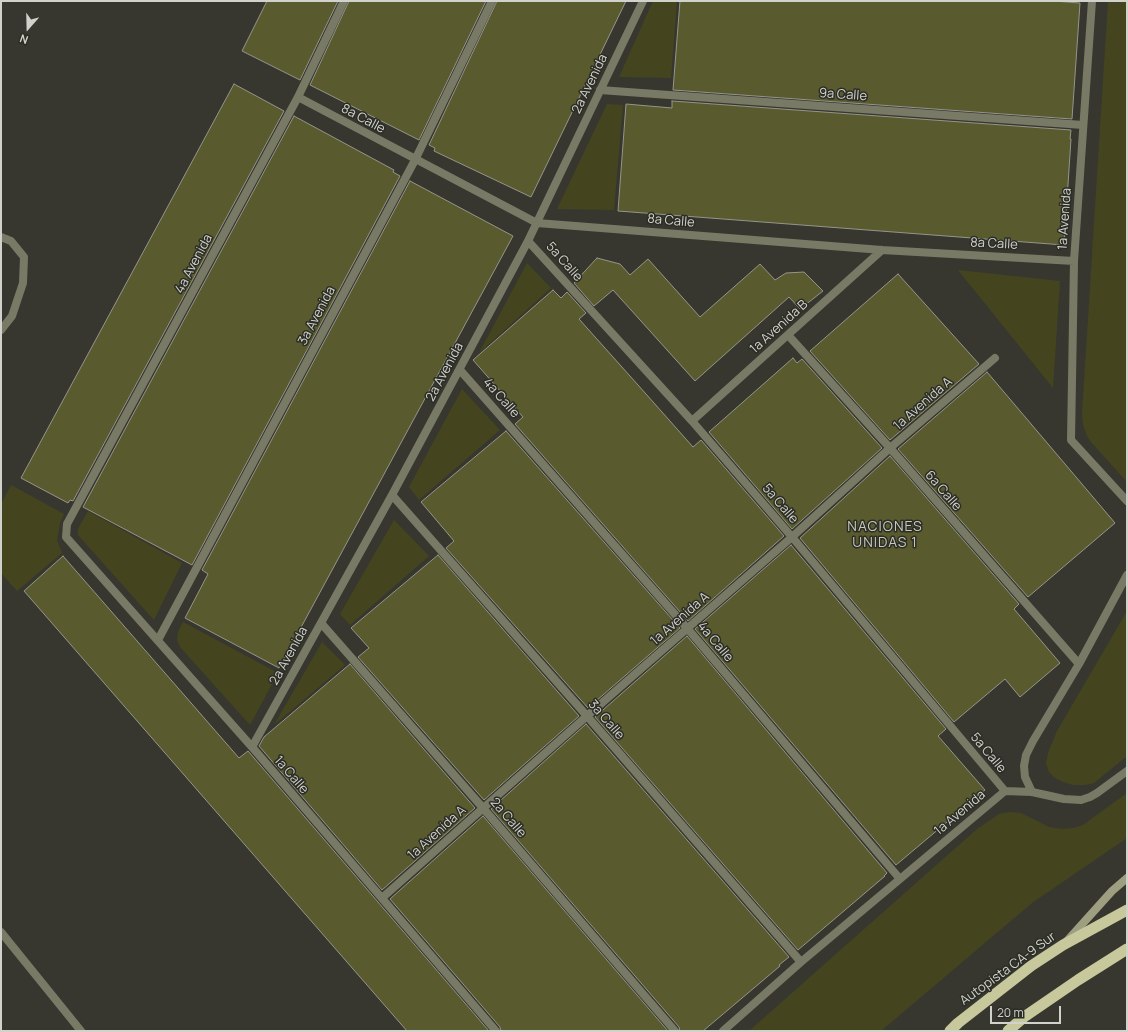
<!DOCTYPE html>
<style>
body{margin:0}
#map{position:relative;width:1128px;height:1032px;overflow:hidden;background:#37372f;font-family:Manrope,sans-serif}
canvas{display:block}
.frame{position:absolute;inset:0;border:2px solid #d2d2cd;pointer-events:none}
.north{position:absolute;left:8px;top:8px;width:40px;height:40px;-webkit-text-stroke:3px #2c2d25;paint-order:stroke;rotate:200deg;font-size:11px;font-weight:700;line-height:16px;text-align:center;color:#d2d2cd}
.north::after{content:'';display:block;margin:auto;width:14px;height:18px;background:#d2d2cd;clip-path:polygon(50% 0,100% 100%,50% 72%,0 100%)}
.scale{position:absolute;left:990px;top:1006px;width:71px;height:18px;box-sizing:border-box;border:2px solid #d2d2cd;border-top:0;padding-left:5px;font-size:12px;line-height:14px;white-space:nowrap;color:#d2d2cd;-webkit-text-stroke:3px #2c2d25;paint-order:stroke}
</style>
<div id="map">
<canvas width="1128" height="1032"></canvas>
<div class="frame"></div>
<div class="north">N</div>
<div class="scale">20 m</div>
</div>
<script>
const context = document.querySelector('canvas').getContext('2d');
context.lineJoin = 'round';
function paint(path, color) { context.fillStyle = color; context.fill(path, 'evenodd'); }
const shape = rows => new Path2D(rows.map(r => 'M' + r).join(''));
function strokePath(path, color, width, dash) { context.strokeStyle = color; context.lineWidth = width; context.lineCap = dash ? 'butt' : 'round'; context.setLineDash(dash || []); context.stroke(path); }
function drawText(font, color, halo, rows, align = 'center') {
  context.font = font + ' Manrope,sans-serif'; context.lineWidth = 3; context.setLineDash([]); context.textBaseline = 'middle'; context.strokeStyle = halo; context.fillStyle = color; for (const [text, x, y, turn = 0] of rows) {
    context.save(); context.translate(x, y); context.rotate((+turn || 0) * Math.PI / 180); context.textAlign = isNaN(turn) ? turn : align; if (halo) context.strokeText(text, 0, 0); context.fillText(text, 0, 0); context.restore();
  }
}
paint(shape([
 [653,1,677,1,671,78,619,77],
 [1108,1,1127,1,1127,482,1091,442,1087,436,1083,424,1082,414],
 [607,104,623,105,614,210,557,209],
 [527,263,551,288,479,353],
 [958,270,1060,281,1053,388],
 [462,389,500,430,419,500,409,487],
 [11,485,64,514,60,523,57,540,62,553,17,591,1,573,1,504],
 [88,511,182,563,154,620,78,535,78,529],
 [394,520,429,556,350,625,340,614],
 [1127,611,1127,756,1094,783,1085,785,1073,785,1063,782,1055,778,1049,772,1046,763,1048,753,1057,731],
 [183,622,278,673,250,725,180,647,177,640,178,632],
 [322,642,345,665,274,725],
 [1127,793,1127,838,1032,903,881,1031,749,1031,977,829,999,814,1010,812,1021,813,1049,827,1062,829,1073,828,1083,825]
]), '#44451f');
const building = shape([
 [267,1,338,1,300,80,242,51,267,1],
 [349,1,486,1,419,140,310,85,349,1],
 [497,1,626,1,531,197,434,151,435,148,429,145,497,1],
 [680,1,1053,1,1080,3,1072,119,673,90,680,1],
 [234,84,284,111,73,501,70,500,68,503,21,478,234,84],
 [672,101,1071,130,1070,139,1071,139,1064,245,618,211,626,104,672,108,672,101],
 [294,116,394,170,393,172,400,176,192,565,83,507,294,116],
 [410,181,513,236,279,668,185,618,208,574,202,570,410,181],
 [597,258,620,264,630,275,648,259,700,317,760,264,775,280,786,273,804,272,823,291,800,309,789,297,695,381,613,290,594,306,574,283,597,258],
 [898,274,979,364,890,440,810,351,898,274],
 [553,290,561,298,567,292,586,313,579,319,638,385,693,447,701,440,784,536,688,621,515,424,523,417,473,360,553,290],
 [793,358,797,363,802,359,882,448,792,529,709,432,793,358],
 [987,372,1115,523,1028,597,898,449,987,372],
 [506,431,680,628,588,708,446,548,454,541,421,502,506,431],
 [890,456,1019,604,1014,609,1060,663,1020,697,1005,679,954,722,800,538,890,456],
 [791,545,946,729,938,736,985,790,896,865,695,629,791,545],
 [438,555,579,716,484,800,358,657,369,648,351,628,438,555],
 [63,556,239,758,248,751,489,1031,407,1031,24,591,63,556],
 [687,636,887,873,884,876,885,876,798,950,595,717,687,636],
 [350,664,475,808,382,890,259,746,264,737,350,664],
 [586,724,789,957,779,965,780,966,703,1031,680,1031,679,1027,491,809,586,724],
 [483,816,668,1031,501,1031,500,1027,390,899,483,816]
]);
paint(building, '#595b2e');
strokePath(building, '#95958c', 1);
strokePath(shape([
 [1,237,11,241,24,257,23,283,12,316,1,330],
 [1,932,81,1031]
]), '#797a66', 8);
strokePath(shape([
 [344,1,298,97,67,524,66,537,252,747,496,1031],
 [1092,1,1074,261,1071,440,1127,501],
 [600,90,1083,125],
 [298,97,537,223,882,250,1074,261],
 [528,241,692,421,792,537,1005,791],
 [788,335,890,448,1079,664],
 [460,370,687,628,900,879],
 [692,421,882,250],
 [392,495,587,716,801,962],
 [321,623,483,808,675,1031],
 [158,640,415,160,492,1],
 [252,747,392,495,528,241,643,1],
 [1032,792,1025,777,1024,766,1026,755,1033,741,1079,664,1127,575],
 [382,898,587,716,792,537,890,448,995,358],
 [723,1031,801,962,1005,791,1032,792,1064,799,1081,800,1090,797,1097,793,1127,771]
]), '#797a66', 8);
strokePath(shape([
 [1067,941,1112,891,1127,878]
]), '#9e9f80', 8);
strokePath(shape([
 [950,1031,958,1023,1031,966,1063,945,1127,910],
 [1008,1031,1024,1017,1078,980,1127,949]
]), '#c7c99c', 11);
drawText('13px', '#d2d2cd', '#2c2d25', [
 ["2a Avenida",590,84,-64],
 ["9a Calle",843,95,4],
 ["8a Calle",363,119,28],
 ["1a Avenida",1065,219,-86],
 ["8a Calle",671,221,5],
 ["8a Calle",994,244,3],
 ["5a Calle",564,262,48],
 ["4a Avenida",194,264,-62],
 ["3a Avenida",317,316,-62],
 ["1a Avenida B",779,327,-42],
 ["2a Avenida",445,372,-62],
 ["4a Calle",501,398,49],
 ["1a Avenida A",923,404,-41],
 ["6a Calle",943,491,49],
 ["5a Calle",780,504,49],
 ["1a Avenida A",680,619,-41],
 ["4a Calle",715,642,50],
 ["2a Avenida",289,656,-61],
 ["3a Calle",606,720,49],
 ["5a Calle",988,753,50],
 ["1a Calle",291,775,49],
 ["1a Avenida",960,813,-40],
 ["2a Calle",508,818,49],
 ["1a Avenida A",437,833,-42],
 ["Autopista CA-9 Sur",1008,969,-36]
]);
context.letterSpacing = '1px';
drawText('14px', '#c7c8be', '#2c2d25', [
 ["NACIONES",885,527],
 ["UNIDAS 1",885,543]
]);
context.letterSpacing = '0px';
</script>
